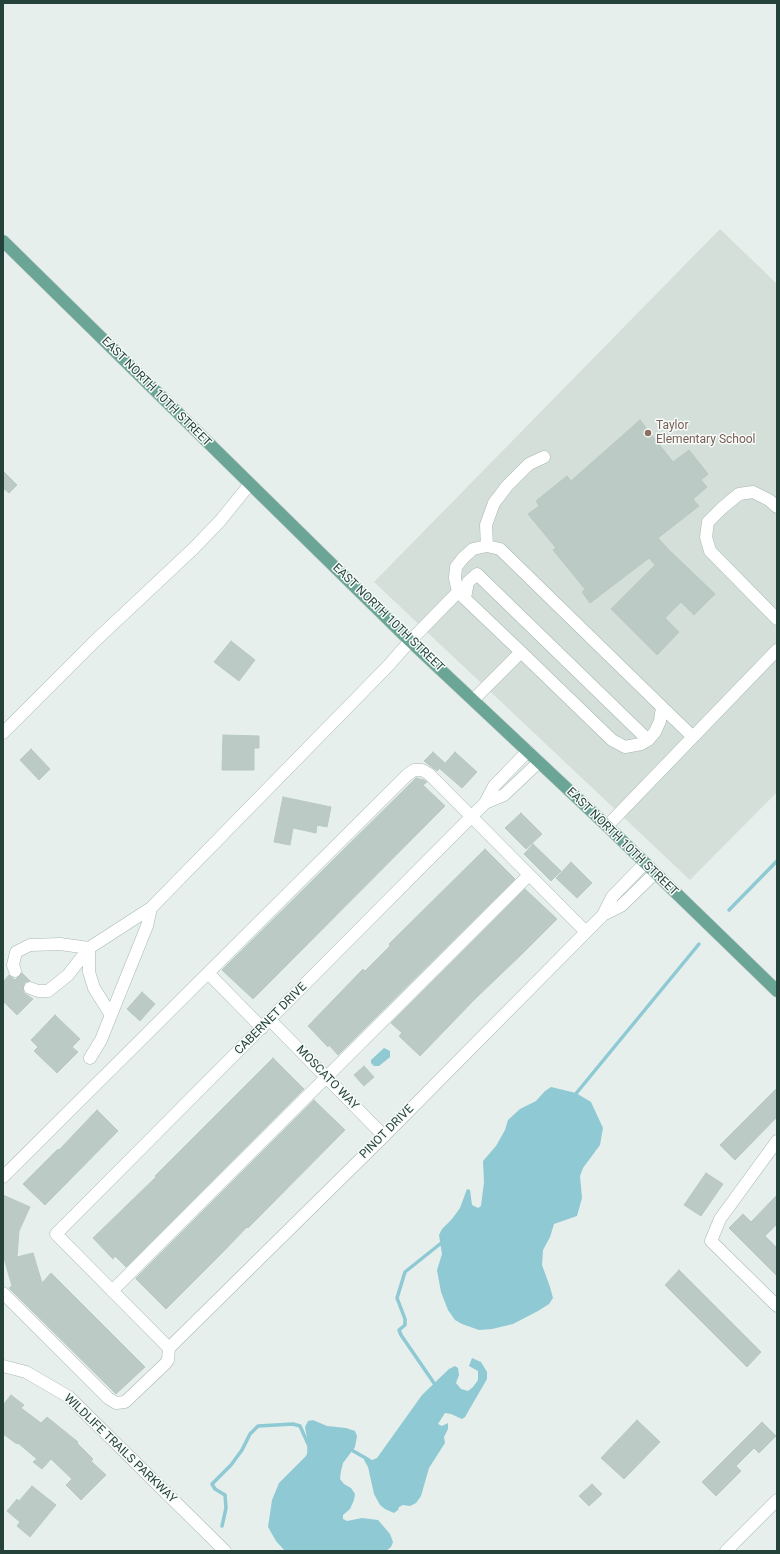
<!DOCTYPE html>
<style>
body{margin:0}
#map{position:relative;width:780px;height:1554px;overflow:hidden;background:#e6efeb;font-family:Roboto,sans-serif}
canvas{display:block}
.frame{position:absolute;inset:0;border:4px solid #24423a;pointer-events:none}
</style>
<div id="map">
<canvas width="780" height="1554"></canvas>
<div class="frame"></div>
</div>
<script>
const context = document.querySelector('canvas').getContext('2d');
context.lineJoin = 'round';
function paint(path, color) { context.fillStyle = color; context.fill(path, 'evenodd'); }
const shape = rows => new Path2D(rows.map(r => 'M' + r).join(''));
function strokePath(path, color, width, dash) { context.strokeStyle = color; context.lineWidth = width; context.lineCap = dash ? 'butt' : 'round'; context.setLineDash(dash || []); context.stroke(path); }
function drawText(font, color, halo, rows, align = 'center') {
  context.font = font + ' Roboto,sans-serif'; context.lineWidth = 3; context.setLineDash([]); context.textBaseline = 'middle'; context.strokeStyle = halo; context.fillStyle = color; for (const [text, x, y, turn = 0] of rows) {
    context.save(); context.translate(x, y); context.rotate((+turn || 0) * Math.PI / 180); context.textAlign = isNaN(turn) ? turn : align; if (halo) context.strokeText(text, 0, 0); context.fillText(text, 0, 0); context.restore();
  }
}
paint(shape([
 [720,229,777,284,777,792,690,880,374,582]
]), '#d4dfda');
paint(shape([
 [384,1048,390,1051,390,1057,379,1066,374,1066,371,1063,371,1060],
 [551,1087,576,1093,591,1102,603,1128,600,1145,583,1168,580,1176,582,1198,577,1216,554,1224,550,1237,543,1250,542,1265,550,1287,553,1298,549,1304,538,1311,513,1324,492,1329,479,1330,462,1324,455,1320,448,1310,441,1292,437,1270,442,1254,439,1235,442,1229,452,1219,460,1208,467,1189,470,1190,472,1205,478,1208,481,1206,484,1182,483,1161,496,1146,505,1130,508,1120,520,1109,536,1101,545,1091],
 [472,1358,481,1362,487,1372,487,1379,465,1417,462,1419,451,1414,445,1413,438,1424,442,1426,448,1423,448,1429,444,1437,445,1443,429,1468,421,1496,416,1503,410,1506,403,1505,399,1507,398,1510,394,1513,385,1509,380,1505,374,1494,368,1467,364,1460,366,1458,372,1460,377,1458,422,1395,449,1369,455,1366,458,1368,459,1375,456,1383,461,1389,468,1391,473,1387,478,1380,478,1371,469,1366],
 [313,1420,327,1426,346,1428,355,1431,357,1436,355,1447,343,1463,341,1471,340,1479,344,1484,351,1488,355,1494,354,1500,350,1509,343,1515,343,1519,347,1521,362,1518,378,1520,390,1534,393,1542,391,1547,386,1551,285,1551,276,1541,268,1527,272,1500,279,1483,306,1456,309,1449,305,1427,308,1421]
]), '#8ec9d4');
strokePath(shape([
 [729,910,777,861],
 [574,1096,699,944],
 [436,1386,401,1335,399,1330,405,1325,405,1319,397,1298,405,1272,445,1240],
 [348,1448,369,1460],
 [222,1526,226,1508,225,1495,215,1489,212,1484,231,1465,242,1450,250,1434,258,1426,293,1424,300,1426,309,1446,309,1453]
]), '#8ec9d4', 3.5);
const building = shape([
 [640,420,673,462,689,450,708,474,701,480,707,487,693,499,699,506,658,538,669,550,715,594,694,615,681,602,665,618,679,632,657,655,611,609,655,565,649,558,590,603,582,592,585,589,553,550,556,548,528,514,539,506,536,501,567,476,571,481,640,420],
 [3,471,17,485,9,493,3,488,3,471],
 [231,641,255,660,239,681,214,662,231,641],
 [223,735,259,736,259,748,254,748,254,770,222,770,223,735],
 [31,749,50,769,39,780,20,760,31,749],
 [433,752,445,763,437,771,424,761,433,752],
 [455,752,477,772,462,788,440,769,455,752],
 [416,778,424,780,427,782,423,785,445,806,253,999,222,970,416,778],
 [283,797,331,807,327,827,317,825,316,833,293,828,290,845,274,842,283,797],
 [521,813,542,834,526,849,505,828,521,813],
 [533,844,561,871,551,881,524,854,533,844],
 [485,849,515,879,338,1055,329,1045,328,1047,308,1026,363,969,365,971,390,946,389,944,485,849],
 [571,862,592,883,577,898,556,878,571,862],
 [525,889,557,919,523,953,475,999,420,1056,399,1036,402,1033,391,1023,525,889],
 [22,973,30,981,25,982,23,990,24,993,33,999,17,1015,3,1001,3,982,9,975,15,980,22,973],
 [142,992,155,1004,140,1021,127,1009,142,992],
 [55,1015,80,1039,72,1047,78,1052,57,1073,34,1051,38,1047,31,1040,55,1015],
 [273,1058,304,1089,126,1267,115,1256,113,1259,93,1238,156,1177,155,1176,273,1058],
 [364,1066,374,1077,364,1086,354,1075,364,1066],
 [777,1088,777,1117,735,1160,720,1145,777,1088],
 [314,1100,345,1130,248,1228,247,1227,221,1254,166,1309,136,1279,136,1278,314,1100],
 [97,1110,118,1131,45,1205,23,1184,58,1149,59,1150,97,1110],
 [706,1173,723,1184,701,1216,684,1205,706,1173],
 [3,1195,30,1207,19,1231,17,1257,33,1253,42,1283,51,1273,145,1367,116,1394,9,1288,12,1286,3,1255,3,1195],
 [777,1195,777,1224,765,1236,777,1248,777,1276,729,1228,743,1214,751,1222,777,1195],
 [679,1270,761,1352,747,1367,665,1285,679,1270],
 [11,1395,24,1405,21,1408,41,1423,47,1417,78,1442,77,1443,93,1459,91,1461,106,1475,81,1500,66,1485,72,1479,51,1459,42,1469,33,1462,37,1459,18,1443,17,1444,3,1434,3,1405,11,1395],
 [637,1420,660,1442,624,1479,601,1458,637,1420],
 [762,1422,776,1436,759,1453,754,1448,736,1466,741,1471,716,1496,702,1482,762,1422],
 [592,1484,602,1494,589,1506,579,1496,592,1484],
 [32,1486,56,1505,30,1537,17,1526,20,1522,7,1511,17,1499,19,1501,32,1486]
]);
paint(building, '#bbcac4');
strokePath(building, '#b8c9c2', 1);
const minor = shape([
 [777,507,769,500,753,492,739,494,722,508,708,522,706,537,710,551,777,619],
 [487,546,486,525,494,503,507,486,529,464,544,457],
 [465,598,468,582,477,574,648,740],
 [473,700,521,652,458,592,455,578,456,567,463,558,473,549,487,546,500,549,662,707,660,721,655,732,648,740,641,744,625,747,612,740,521,652],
 [662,707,693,737],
 [3,733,96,640,193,549,220,521,250,484],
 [528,751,494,786,485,803,504,795,539,762],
 [607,826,777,650],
 [645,863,612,897,603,915,621,906,655,873],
 [89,948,89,972,94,988,111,1015],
 [15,971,13,965,16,952,30,945,60,944,89,948,151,908,388,666,410,641,458,592],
 [208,973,262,1028],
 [30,988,38,991,48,991,68,975,89,948],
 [270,1020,384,1136],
 [90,1058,101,1040,107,1025,147,926,151,908],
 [777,1141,720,1219,711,1241,777,1306],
 [3,1177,407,775,414,770,422,770,429,774,586,932],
 [112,1291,529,875],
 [3,1293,108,1398,116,1403,125,1402,165,1364,168,1360,169,1348],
 [169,1348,56,1234,485,803],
 [169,1348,384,1136,603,915],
 [3,1366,26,1372,69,1397,225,1551],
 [726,1551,777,1500]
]);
const major = shape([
 [3,241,410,641,607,826,777,991]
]);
strokePath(minor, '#a8b8b2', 13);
strokePath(major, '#c2cac8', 13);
strokePath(minor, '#fff', 12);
strokePath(major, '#6aa596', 12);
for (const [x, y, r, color] of [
 [648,433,4,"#8d6e63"]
]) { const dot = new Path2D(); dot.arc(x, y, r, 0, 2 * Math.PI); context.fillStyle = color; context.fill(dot); strokePath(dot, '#f7fbf9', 1.5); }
drawText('12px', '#24423a', '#f7fbf9', [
 ["EAST NORTH 10TH STREET",156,392,45],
 ["EAST NORTH 10TH STREET",388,618,44],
 ["EAST NORTH 10TH STREET",622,842,44],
 ["CABERNET DRIVE",271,1019,-45],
 ["MOSCATO WAY",327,1078,46],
 ["PINOT DRIVE",387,1132,-45],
 ["WILDLIFE TRAILS PARKWAY",120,1449,44]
]);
drawText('12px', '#785e54', '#f7fbf9', [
 ["Taylor",656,426],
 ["Elementary School",656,440]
], 'left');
</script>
